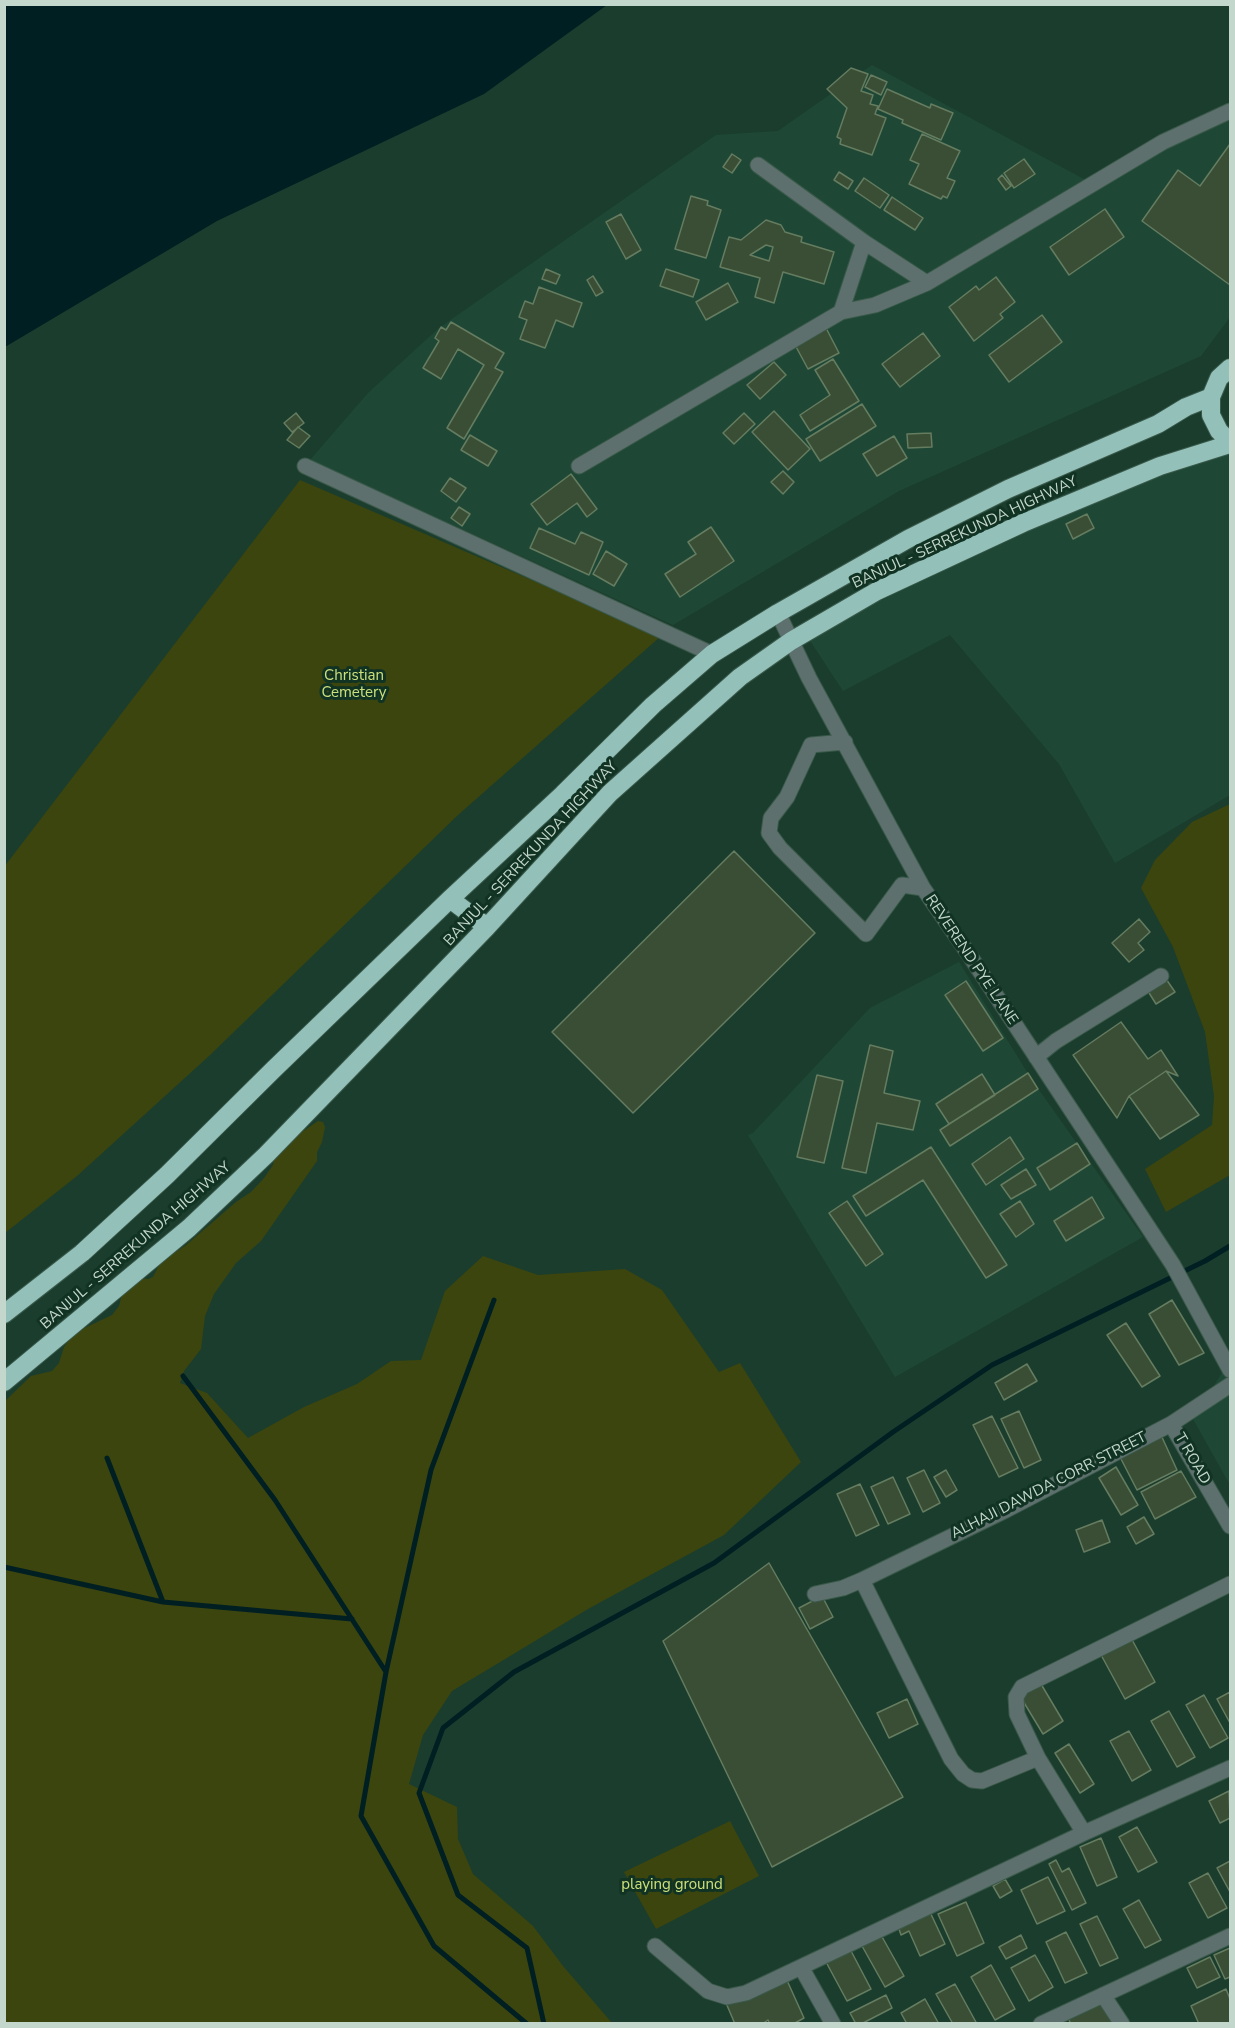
<!DOCTYPE html>
<style>
body{margin:0}
#map{position:relative;width:1235px;height:2028px;overflow:hidden;background:#1b3d2d;font-family:"Nunito Sans",sans-serif}
canvas{display:block}
.frame{position:absolute;inset:0;border:6px solid #c4d7cc;pointer-events:none}
</style>
<div id="map">
<canvas width="1235" height="2028"></canvas>
<div class="frame"></div>
</div>
<script>
const context = document.querySelector('canvas').getContext('2d');
context.lineJoin = 'round';
function paint(path, color) { context.fillStyle = color; context.fill(path, 'evenodd'); }
const shape = rows => new Path2D(rows.map(r => 'M' + r).join(''));
function strokePath(path, color, width, dash) { context.strokeStyle = color; context.lineWidth = width; context.lineCap = dash ? 'butt' : 'round'; context.setLineDash(dash || []); context.stroke(path); }
function drawText(font, color, halo, rows, align = 'center') {
  context.font = font + ' "Nunito Sans",sans-serif'; context.lineWidth = 6; context.setLineDash([]); context.textBaseline = 'middle'; context.strokeStyle = halo; context.fillStyle = color; for (const [text, x, y, turn = 0] of rows) {
    context.save(); context.translate(x, y); context.rotate((+turn || 0) * Math.PI / 180); context.textAlign = isNaN(turn) ? turn : align; if (halo) context.strokeText(text, 0, 0); context.fillText(text, 0, 0); context.restore();
  }
}
paint(shape([
 [872,65,1093,184,1199,131,1230,119,1230,317,1201,356,899,491,673,625,310,460,368,393,439,328,716,135,778,131],
 [1230,453,1230,795,1115,863,1059,764,950,635,843,691,809,639,1003,535,1152,474],
 [959,962,1032,1080,1143,1237,895,1377,748,1135,753,1133,870,1008],
 [1230,1365,1230,1485,1193,1419,1225,1368]
]), '#1e4835');
paint(shape([
 [300,480,661,636,458,815,209,1056,77,1176,5,1233,4,867],
 [1230,804,1230,1175,1166,1212,1145,1169,1212,1125,1214,1096,1205,1032,1173,947,1141,888,1155,860,1192,822],
 [318,1121,323,1122,325,1127,322,1142,317,1152,317,1161,261,1241,236,1263,214,1294,205,1316,201,1349,184,1371,180,1383,207,1393,248,1438,304,1407,357,1384,391,1361,421,1360,445,1291,483,1256,538,1275,625,1269,662,1290,719,1372,740,1363,801,1462,724,1535,588,1609,452,1691,423,1735,409,1784,457,1807,458,1839,473,1874,533,1926,563,1966,612,2023,5,2024,5,1401,31,1376,52,1371,59,1363,64,1347,74,1333,112,1315,119,1306,122,1294,137,1278,148,1279,153,1277,158,1267,166,1258,185,1246,236,1202,251,1192,264,1178,273,1165,275,1153,283,1145],
 [730,1821,759,1876,656,1929,624,1872]
]), '#3c450e');
paint(shape([
 [5,4,607,4,607,5,484,94,217,221,5,347]
]), '#001f22');
strokePath(shape([
 [494,1300,431,1470,386,1672,361,1816,434,1946,527,2024],
 [183,1376,275,1500,386,1672],
 [107,1458,163,1602],
 [4,1567,163,1602,352,1619],
 [544,2024,527,1948,458,1895,419,1793,443,1728,514,1672,714,1563,893,1432,992,1365,1205,1261,1230,1246]
]), '#001f22', 5);
const building = shape([
 [851,68,868,74,861,91,873,95,870,104,878,106,875,114,886,118,872,155,840,144,841,139,837,137,847,108,827,89,851,68],
 [871,75,887,82,881,95,865,87,871,75],
 [887,89,930,108,931,104,953,113,941,140,902,123,903,120,878,109,887,89],
 [922,134,960,151,947,178,955,181,947,198,943,196,941,199,909,184,919,164,910,160,922,134],
 [1230,144,1230,285,1142,221,1178,170,1200,186,1230,144],
 [732,154,741,160,732,173,723,167,732,154],
 [1024,159,1035,174,1014,188,1004,173,1024,159],
 [839,172,853,181,848,189,834,180,839,172],
 [1002,175,1011,186,1006,190,998,179,1002,175],
 [864,178,889,195,880,208,855,191,864,178],
 [691,196,708,201,707,205,721,210,706,258,675,249,691,196],
 [892,197,923,218,915,230,884,210,892,197],
 [1105,209,1124,237,1069,275,1050,247,1105,209],
 [621,214,641,250,626,259,606,222,621,214],
 [766,220,781,225,785,232,802,237,801,242,834,252,824,284,783,272,774,303,755,297,760,278,720,267,729,237,741,240,766,220],
 [766,245,773,247,769,261,750,255,766,245],
 [546,269,560,275,556,284,542,279,546,269],
 [666,269,699,280,693,297,660,286,666,269],
 [593,276,603,292,596,296,587,280,593,276],
 [996,277,1015,302,1000,314,1003,318,974,341,949,307,976,286,979,290,996,277],
 [728,283,738,302,706,320,696,302,728,283],
 [539,287,582,303,573,327,556,320,545,348,520,339,527,320,519,317,525,301,533,304,539,287],
 [1042,315,1062,342,1009,382,989,355,1042,315],
 [451,322,504,353,495,368,503,372,464,439,447,428,484,365,458,349,441,379,423,368,439,341,435,338,441,327,446,330,451,322],
 [825,326,839,353,808,369,794,343,825,326],
 [923,333,940,356,900,387,882,364,923,333],
 [833,359,859,401,810,431,800,415,830,395,815,370,833,359],
 [774,362,786,375,760,399,747,385,774,362],
 [862,404,876,426,820,461,806,439,862,404],
 [774,411,810,449,788,470,752,432,774,411],
 [296,413,304,423,292,432,284,423,296,413],
 [744,413,755,424,734,444,723,433,744,413],
 [298,427,310,436,299,448,287,440,298,427],
 [931,433,932,447,908,448,907,434,931,433],
 [470,435,497,451,488,466,461,450,470,435],
 [894,436,907,458,877,476,863,454,894,436],
 [783,471,794,482,783,494,771,482,783,471],
 [571,474,597,509,587,517,577,503,547,525,531,504,571,474],
 [450,478,466,488,456,502,441,491,450,478],
 [459,507,470,514,462,526,451,518,459,507],
 [1087,514,1094,528,1073,539,1066,524,1087,514],
 [711,527,734,561,680,597,665,574,696,554,688,542,711,527],
 [539,528,575,544,581,532,603,542,589,575,530,548,539,528],
 [606,551,627,564,614,586,593,574,606,551],
 [734,851,815,933,633,1113,552,1032,734,851],
 [1139,919,1150,932,1138,943,1144,950,1129,962,1112,943,1139,919],
 [1164,976,1175,992,1156,1004,1146,988,1164,976],
 [966,981,1003,1038,983,1051,945,995,966,981],
 [1121,1022,1148,1059,1161,1050,1178,1076,1166,1071,1129,1096,1117,1118,1073,1055,1121,1022],
 [870,1045,893,1051,884,1093,920,1101,913,1130,877,1123,866,1173,842,1168,870,1045],
 [1166,1071,1199,1115,1160,1139,1129,1096,1166,1071],
 [1028,1073,1038,1089,950,1146,940,1130,1028,1073],
 [982,1074,995,1095,949,1124,936,1104,982,1074],
 [817,1075,843,1081,824,1163,797,1157,817,1075],
 [1010,1137,1024,1159,986,1185,972,1164,1010,1137],
 [1077,1143,1090,1164,1050,1190,1037,1168,1077,1143],
 [931,1147,1007,1265,986,1278,923,1180,866,1216,853,1196,931,1147],
 [1026,1169,1036,1185,1011,1199,1001,1185,1026,1169],
 [1092,1197,1104,1218,1066,1241,1054,1221,1092,1197],
 [847,1201,883,1254,866,1266,829,1213,847,1201],
 [1020,1201,1034,1224,1016,1237,1000,1214,1020,1201],
 [1172,1300,1204,1353,1179,1365,1149,1314,1172,1300],
 [1126,1323,1160,1376,1142,1387,1107,1335,1126,1323],
 [1027,1364,1037,1381,1004,1400,995,1383,1027,1364],
 [1019,1411,1041,1460,1024,1468,1001,1419,1019,1411],
 [992,1416,1018,1468,999,1477,973,1425,992,1416],
 [1161,1435,1177,1470,1137,1490,1120,1457,1161,1435],
 [1116,1467,1138,1505,1121,1515,1099,1478,1116,1467],
 [924,1470,940,1503,923,1512,907,1478,924,1470],
 [946,1470,957,1490,946,1497,934,1477,946,1470],
 [1181,1471,1196,1497,1155,1519,1141,1492,1181,1471],
 [893,1477,910,1514,888,1524,871,1487,893,1477],
 [860,1484,879,1525,856,1536,837,1494,860,1484],
 [1144,1517,1154,1534,1136,1544,1127,1527,1144,1517],
 [1102,1520,1110,1542,1084,1552,1076,1530,1102,1520],
 [769,1563,903,1797,772,1867,663,1641,769,1563],
 [822,1596,833,1617,810,1629,799,1608,822,1596],
 [1130,1636,1155,1682,1125,1699,1100,1653,1130,1636],
 [1041,1684,1063,1721,1043,1734,1020,1696,1041,1684],
 [1230,1692,1230,1723,1217,1699,1230,1692],
 [1204,1695,1228,1738,1210,1748,1186,1705,1204,1695],
 [907,1699,918,1724,889,1738,877,1713,907,1699],
 [1169,1711,1195,1757,1177,1767,1151,1721,1169,1711],
 [1129,1731,1151,1770,1132,1781,1110,1741,1129,1731],
 [1069,1744,1094,1784,1080,1793,1055,1753,1069,1744],
 [1229,1791,1230,1818,1220,1823,1209,1801,1229,1791],
 [1137,1827,1157,1862,1138,1872,1119,1837,1137,1827],
 [1101,1838,1117,1877,1097,1886,1080,1847,1101,1838],
 [1056,1860,1062,1872,1069,1868,1086,1903,1072,1910,1049,1864,1056,1860],
 [1230,1861,1230,1892,1217,1868,1230,1861],
 [1208,1873,1227,1908,1208,1918,1189,1883,1208,1873],
 [1048,1877,1065,1911,1037,1924,1021,1890,1048,1877],
 [1005,1879,1012,1891,1000,1898,993,1886,1005,1879],
 [1139,1900,1161,1940,1145,1948,1123,1909,1139,1900],
 [966,1902,984,1943,957,1956,938,1914,966,1902],
 [930,1912,945,1944,920,1956,909,1931,901,1935,899,1929,930,1912],
 [1097,1916,1118,1958,1100,1966,1080,1924,1097,1916],
 [1066,1932,1087,1973,1065,1983,1046,1942,1066,1932],
 [881,1935,904,1976,885,1987,862,1946,881,1935],
 [1021,1935,1027,1948,1006,1959,999,1947,1021,1935],
 [1230,1948,1230,1977,1225,1979,1214,1955,1230,1948],
 [850,1949,871,1989,847,2001,826,1962,850,1949],
 [1035,1955,1053,1987,1029,2001,1011,1968,1035,1955],
 [1210,1957,1220,1977,1197,1988,1187,1968,1210,1957],
 [991,1965,1015,2009,995,2020,971,1977,991,1965],
 [785,1976,804,2018,793,2024,770,2024,768,2020,762,2024,735,2024,726,2003,785,1976],
 [955,1984,977,2024,953,2024,936,1994,955,1984],
 [1226,1989,1230,1999,1230,2023,1199,2024,1191,2006,1226,1989],
 [886,1995,892,2008,861,2024,856,2024,850,2013,886,1995],
 [925,1999,939,2024,907,2024,901,2013,925,1999],
 [1101,1999,1113,2024,1071,2024,1067,2016,1101,1999]
]);
paint(building, '#394e34');
strokePath(building, '#657c60', 1.5);
const minor = shape([
 [758,165,864,242,927,283],
 [841,312,864,242],
 [305,466,712,654],
 [579,466,841,312,875,305,927,283,1163,142,1230,111],
 [778,613,809,678,923,888,970,956,1173,1265,1230,1370],
 [845,742,811,745,787,797,771,818,769,833,780,848,866,934,902,885,923,888],
 [1036,1057,1056,1041,1161,976],
 [1171,1424,1230,1526],
 [862,1580,951,1759,963,1774,972,1780,982,1781,1038,1758],
 [815,1594,843,1588,862,1580,1006,1510,1171,1424,1230,1385],
 [1084,1833,1038,1758,1017,1714,1016,1697,1022,1687,1230,1584],
 [655,1946,708,1991,727,1997,746,1993,1084,1833,1230,1768],
 [801,1967,833,2024],
 [1103,1995,1122,2024],
 [1041,2024,1230,1936]
]);
const highway = shape([
 [1230,368,1219,378,1211,397,1211,415,1219,431,1230,442],
 [450,899,487,927],
 [4,1314,82,1253,167,1175,274,1069,450,899,563,794,653,705,712,654,778,613,908,539,1008,489,1158,424,1186,407,1211,397],
 [4,1382,189,1228,266,1155,487,927,610,793,740,677,791,641,877,591,1023,523,1160,466,1230,444]
]);
strokePath(minor, '#39594a', 17);
strokePath(highway, '#39594a', 20);
strokePath(minor, '#5e706d', 15);
strokePath(highway, '#93c0b9', 18);
drawText('15px', '#c4d7cc', '#113323', [
 ["BANJUL - SERREKUNDA HIGHWAY",965,533,-25],
 ["BANJUL - SERREKUNDA HIGHWAY",531,854,-47],
 ["REVEREND PYE LANE",971,960,56],
 ["BANJUL - SERREKUNDA HIGHWAY",136,1246,-41],
 ["T ROAD",1192,1459,60],
 ["ALHAJI DAWDA CORR STREET",1049,1486,-27]
]);
drawText('15px', '#cce07b', '#113323', [
 ["Christian",354,676],
 ["Cemetery",354,693],
 ["playing ground",672,1885]
]);
</script>
